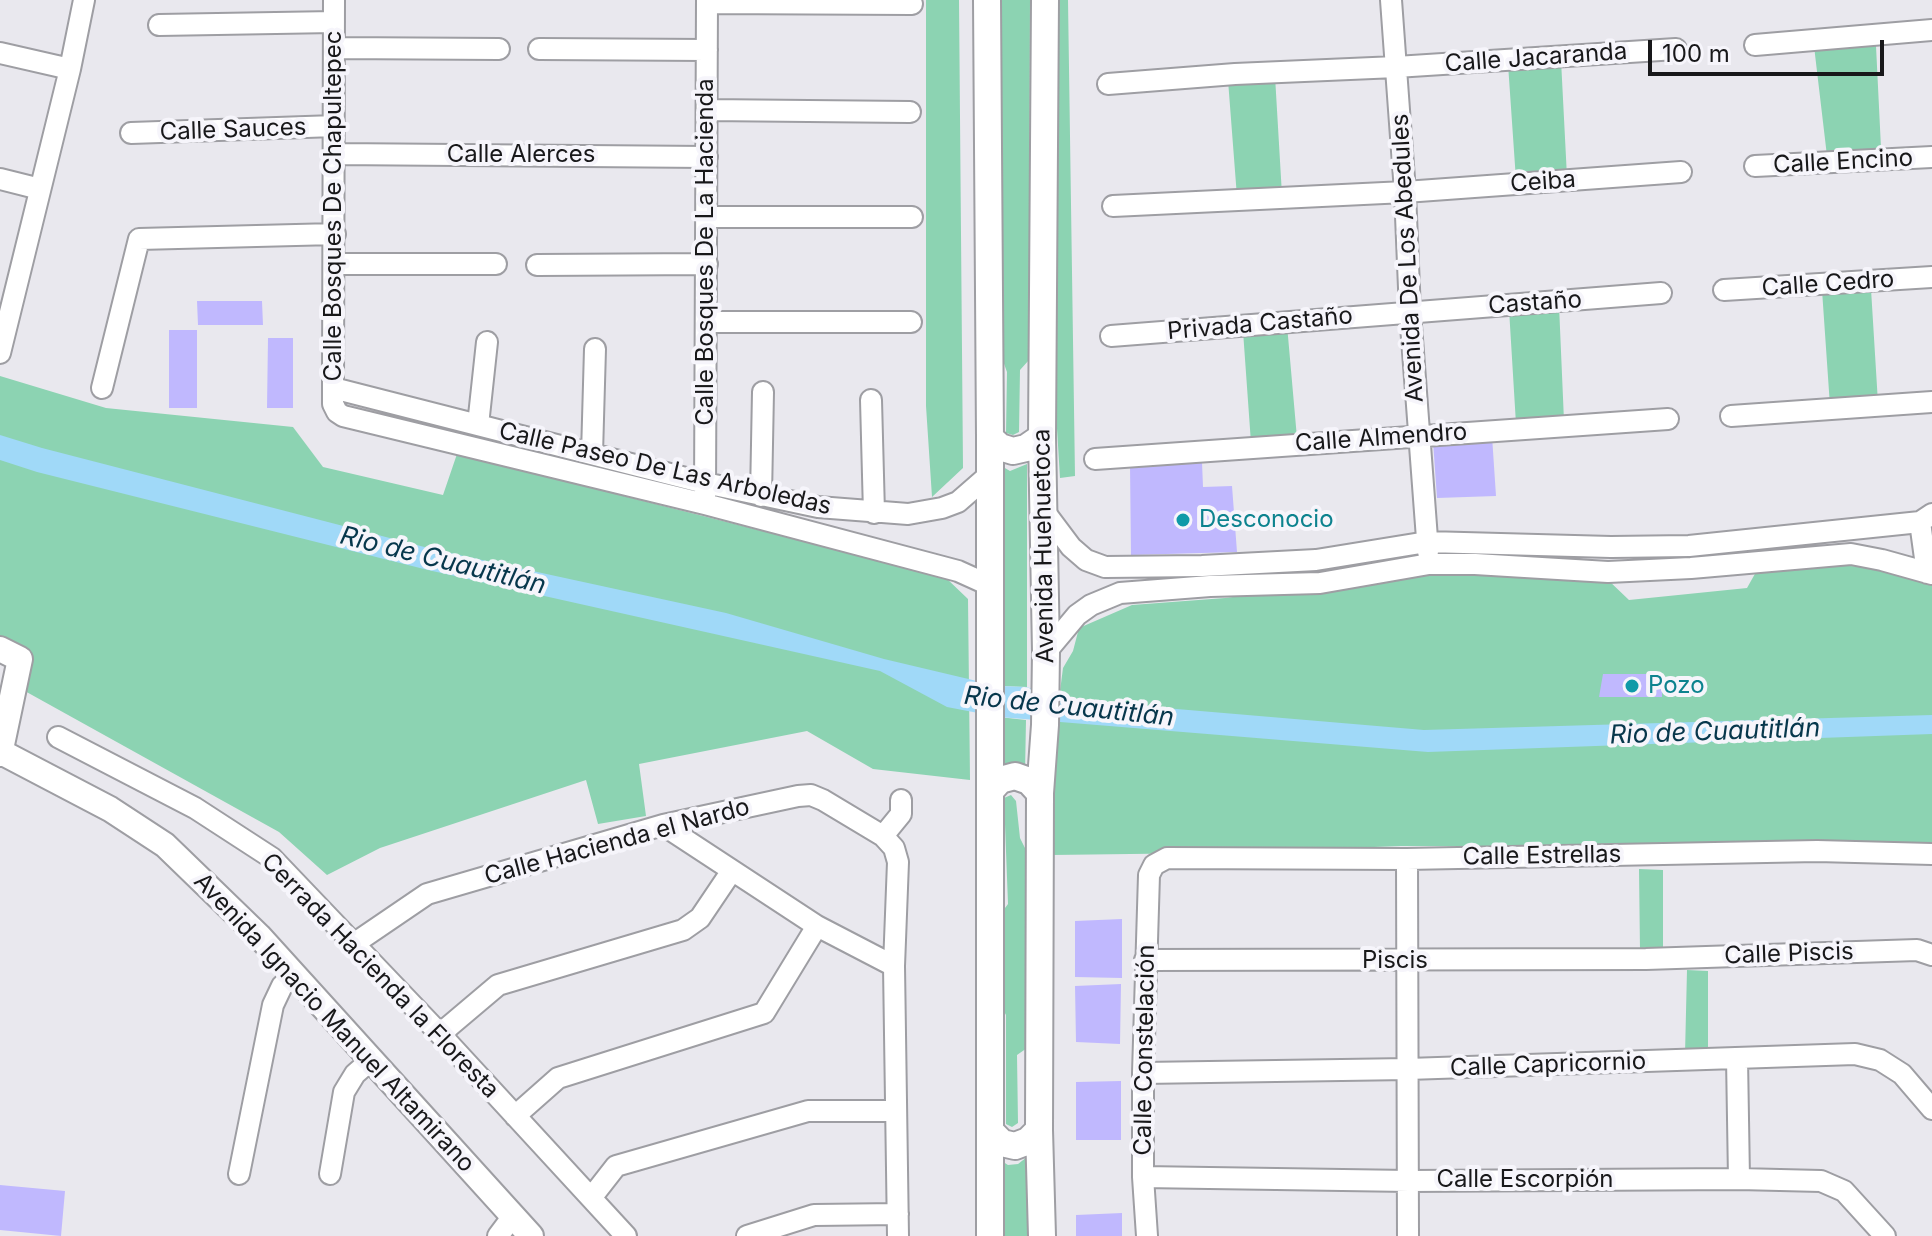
<!DOCTYPE html>
<meta charset="utf-8">
<style>
body{margin:0}
#map{position:relative;width:1932px;height:1236px;overflow:hidden;background:#e9e8ee;font-family:Inter,sans-serif}
canvas{display:block}
.scale{position:absolute;left:1648px;top:40px;width:236px;height:36px;box-sizing:border-box;border:4px solid #18181a;border-top:0;padding-left:10px;font-size:24px;line-height:28px;white-space:nowrap;color:#18181a;-webkit-text-stroke:6px #f6f5fb;paint-order:stroke}
</style>
<div id="map">
<canvas width="1932" height="1236"></canvas>
<div class="scale">100 m</div>
</div>
<script>
const context = document.querySelector('canvas').getContext('2d');
context.lineJoin = 'round';
function paint(path, color) { context.fillStyle = color; context.fill(path, 'evenodd'); }
const shape = rows => new Path2D(rows.map(r => 'M' + r).join(''));
function strokePath(path, color, width, dash) { context.strokeStyle = color; context.lineWidth = width; context.lineCap = dash ? 'butt' : 'round'; context.setLineDash(dash || []); context.stroke(path); }
function drawText(font, color, halo, rows, align = 'center') {
  context.font = font + ' Inter,sans-serif'; context.lineWidth = 8; context.setLineDash([]); context.textBaseline = 'middle'; context.strokeStyle = halo; context.fillStyle = color; for (const [text, x, y, turn = 0] of rows) {
    context.save(); context.translate(x, y); context.rotate((+turn || 0) * Math.PI / 180); context.textAlign = isNaN(turn) ? turn : align; if (halo) context.strokeText(text, 0, 0); context.fillText(text, 0, 0); context.restore();
  }
}
paint(shape([
 [926,0,959,0,963,468,932,497,926,406],
 [998,0,1030,0,1029,360,1020,370,1019,432,1013,435,1006,433,1007,372,998,347],
 [1053,0,1068,0,1075,476,1060,478,1053,363],
 [1814,46,1876,46,1881,148,1827,156],
 [1561,60,1567,177,1516,180,1508,64],
 [1275,76,1282,195,1237,197,1228,80],
 [1871,289,1878,403,1830,406,1822,290],
 [1559,305,1564,421,1516,424,1509,309],
 [1287,325,1297,438,1251,443,1243,331],
 [0,376,106,408,293,427,323,467,443,495,457,454,945,577,968,599,970,780,873,769,807,731,639,764,646,816,598,824,586,780,380,848,327,875,279,832,23,690,31,654,0,639],
 [998,464,1010,471,1027,464,1027,687,998,686],
 [1811,564,1869,567,1932,584,1932,847,1401,846,1210,853,1051,855,1056,722,1063,668,1073,651,1079,628,1132,605,1225,598,1450,570,1607,579,1629,600,1747,588,1756,572],
 [999,717,1026,720,1025,773,997,770],
 [1011,795,1016,801,1020,838,1027,852,1027,1048,1017,1055,1018,1123,1012,1127,1006,1124,1006,1015,997,999,999,916,1008,904,1004,798],
 [1639,869,1663,870,1663,949,1640,951],
 [1687,970,1708,971,1708,1054,1685,1054],
 [1027,1157,1027,1236,997,1236,997,1158,1008,1165,1018,1164]
]), '#8cd3b2');
paint(shape([
 [0,435,42,448,436,550,726,613,884,659,998,686,1027,687,1059,699,1424,730,1932,715,1932,734,1428,752,999,717,947,707,880,671,428,570,37,472,0,460]
]), '#a0d9f8');
paint(shape([
 [197,301,262,301,263,325,198,325],
 [169,330,197,330,197,408,169,408],
 [268,338,293,338,293,408,267,408],
 [1492,436,1496,496,1437,498,1433,441],
 [1202,462,1203,487,1232,486,1237,552,1131,555,1130,465],
 [1603,674,1662,674,1662,697,1599,697],
 [1122,919,1122,978,1075,977,1075,921],
 [1121,984,1120,1044,1076,1042,1075,986],
 [1121,1081,1121,1140,1076,1140,1076,1082],
 [0,1185,65,1191,61,1236,0,1230],
 [1122,1213,1122,1236,1076,1236,1076,1215]
]), '#c0b8fe');
const minor = shape([
 [334,0,333,388,333,404,337,412,343,416,705,504,958,571,989,585],
 [1391,0,1405,192,1410,312,1428,552],
 [707,3,912,4],
 [159,25,334,22],
 [1755,45,1932,30],
 [335,48,499,49],
 [539,49,707,50],
 [0,53,70,69],
 [1108,84,1235,74,1396,67,1676,49],
 [707,110,910,112],
 [131,133,335,126],
 [335,154,707,157],
 [1755,166,1932,157],
 [0,179,40,189],
 [1113,206,1405,192,1681,172],
 [707,217,912,217],
 [335,264,496,264],
 [537,265,707,264],
 [1724,290,1932,277],
 [707,322,911,322],
 [1111,336,1661,293],
 [0,353,70,69,84,0],
 [102,388,139,239,335,234],
 [333,388,705,483,818,507,908,514,942,508,958,502,989,475],
 [871,400,874,513],
 [1731,416,1932,402],
 [478,425,487,342],
 [592,454,595,349],
 [1095,459,1668,419],
 [705,496,707,0],
 [761,496,763,392],
 [1044,511,1071,547,1086,560,1105,567,1202,566,1316,560,1427,542,1611,547,1689,546,1920,522,1932,514],
 [1920,522,1927,573],
 [1046,652,1077,615,1091,605,1120,593,1210,586,1320,583,1429,564,1475,564,1608,572,1691,568,1851,554,1882,560,1932,574],
 [58,737,195,808,272,858,440,1034,626,1236],
 [663,825,817,926,894,966],
 [883,836,901,814,901,800],
 [1407,859,1408,1236],
 [355,943,427,894,663,825,798,796,811,795,823,800,883,836,894,848,898,862,894,966,898,1236],
 [1145,960,1646,959,1917,950,1932,955],
 [440,1034,498,985,683,930,700,918,731,872],
 [1737,1058,1739,1179],
 [1143,1073,1408,1069,1855,1054,1880,1060,1902,1074,1932,1109],
 [515,1116,558,1078,764,1013,817,926],
 [239,1174,273,1005,282,986,295,975],
 [330,1174,344,1092,355,1074,371,1060],
 [1143,1177,1409,1181,1739,1179,1821,1181,1844,1191,1885,1236],
 [591,1198,616,1166,808,1111,896,1111],
 [498,1236,513,1216],
 [747,1236,814,1215,898,1214],
 [1147,1236,1143,1177,1143,1073,1149,875,1154,865,1167,858,1407,859,1817,851,1932,854]
]);
const tertiary = shape([
 [0,649,20,659,0,754],
 [1,752,110,809,165,845,259,936,531,1236]
]);
const secondary = shape([
 [987,0,990,438,990,1236],
 [990,438,1000,447,1013,451,1026,448,1042,437],
 [990,791,1000,780,1015,776,1029,781,1040,793],
 [992,1133,1002,1143,1015,1146,1028,1141,1039,1130],
 [1042,1236,1039,1130,1040,793,1045,725,1046,652,1042,437,1045,0]
]);
strokePath(minor, '#9e9ea3', 24);
strokePath(tertiary, '#9e9ea3', 28);
strokePath(secondary, '#9e9ea3', 30);
strokePath(minor, '#fff', 20);
strokePath(tertiary, '#fff', 24);
strokePath(secondary, '#fff', 26);
for (const [x, y, r, color] of [
 [1183,520,8,"#0f9aa8"],
 [1632,686,8,"#0f9aa8"]
]) { const dot = new Path2D(); dot.arc(x, y, r, 0, 2 * Math.PI); context.fillStyle = color; context.fill(dot); strokePath(dot, '#f6f5fb', 3); }
drawText('24px', '#18181a', '#f6f5fb', [
 ["Calle Jacaranda",1536,58,-4],
 ["Calle Sauces",233,130,-2],
 ["Calle Alerces",521,155],
 ["Calle Encino",1843,162,-3],
 ["Ceiba",1543,182,-4],
 ["Calle Bosques De Chapultepec",334,206,-90],
 ["Calle Bosques De La Hacienda",706,252,-90],
 ["Avenida De Los Abedules",1408,258,-93],
 ["Calle Cedro",1828,284,-4],
 ["Castaño",1535,303,-4],
 ["Privada Castaño",1260,324,-5],
 ["Calle Almendro",1381,438,-4],
 ["Calle Paseo De Las Arboledas",665,469,13],
 ["Avenida Huehuetoca",1044,546,-91],
 ["Calle Hacienda el Nardo",617,842,-15],
 ["Calle Estrellas",1542,856,-1],
 ["Calle Piscis",1789,954,-2],
 ["Piscis",1395,961],
 ["Cerrada Hacienda la Floresta",380,976,46],
 ["Avenida Ignacio Manuel Altamirano",334,1023,47],
 ["Calle Constelación",1145,1050,-89],
 ["Calle Capricornio",1548,1065,-2],
 ["Calle Escorpión",1525,1180]
]);
drawText('24px', '#0d838f', '#f6f5fb', [
 ["Desconocio",1199,520],
 ["Pozo",1648,686]
], 'left');
drawText('italic 26px', '#07374c', '#f6f5fb', [
 ["Rio de Cuautitlán",443,561,14],
 ["Rio de Cuautitlán",1069,707,6],
 ["Rio de Cuautitlán",1715,732,-2]
]);
</script>
